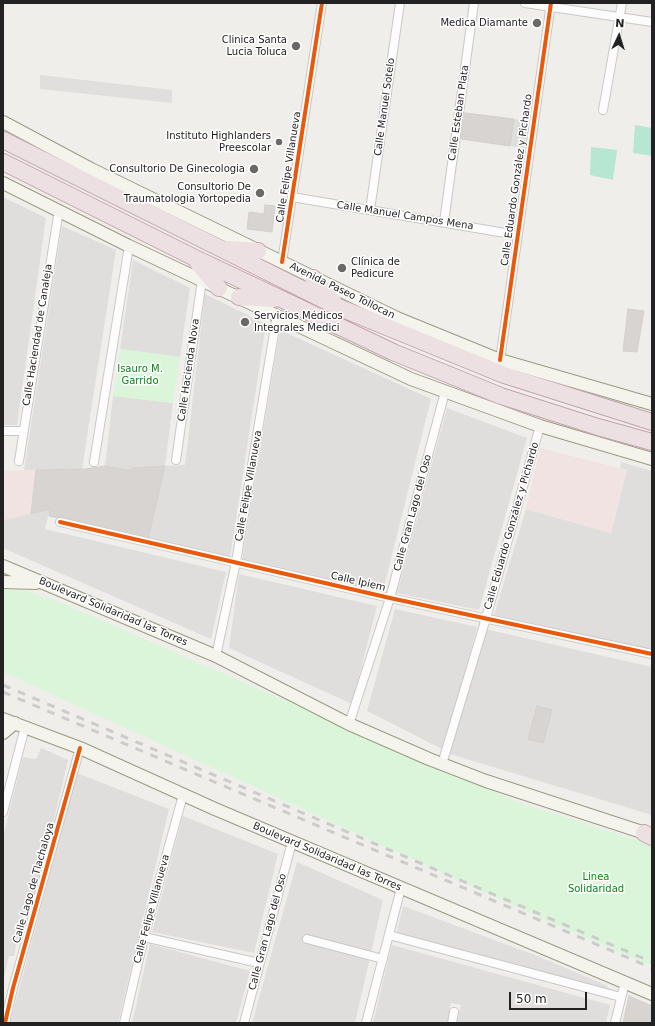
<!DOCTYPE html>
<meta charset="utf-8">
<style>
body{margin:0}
#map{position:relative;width:655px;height:1026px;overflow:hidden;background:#f0eeeb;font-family:"DejaVu Sans",sans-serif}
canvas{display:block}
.frame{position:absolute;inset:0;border:4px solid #222;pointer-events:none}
.north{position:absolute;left:599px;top:16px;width:40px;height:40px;-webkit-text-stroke:3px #fff;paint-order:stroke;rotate:4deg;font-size:11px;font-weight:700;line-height:16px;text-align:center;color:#222}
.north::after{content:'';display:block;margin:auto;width:14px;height:18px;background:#222;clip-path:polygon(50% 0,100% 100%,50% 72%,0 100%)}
.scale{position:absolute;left:509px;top:992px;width:78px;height:18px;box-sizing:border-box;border:2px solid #222;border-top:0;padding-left:5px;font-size:12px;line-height:14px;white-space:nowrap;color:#222;-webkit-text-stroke:3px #fff;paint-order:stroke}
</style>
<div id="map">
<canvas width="655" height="1026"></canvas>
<div class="frame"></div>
<div class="north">N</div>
<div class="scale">50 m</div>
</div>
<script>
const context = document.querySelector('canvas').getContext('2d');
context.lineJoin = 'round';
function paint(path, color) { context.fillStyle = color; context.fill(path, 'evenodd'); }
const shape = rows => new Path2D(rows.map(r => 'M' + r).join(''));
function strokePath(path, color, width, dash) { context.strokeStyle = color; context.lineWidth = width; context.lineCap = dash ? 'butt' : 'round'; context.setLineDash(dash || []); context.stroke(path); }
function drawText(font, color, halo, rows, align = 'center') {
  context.font = font + ' "DejaVu Sans",sans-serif'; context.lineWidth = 3; context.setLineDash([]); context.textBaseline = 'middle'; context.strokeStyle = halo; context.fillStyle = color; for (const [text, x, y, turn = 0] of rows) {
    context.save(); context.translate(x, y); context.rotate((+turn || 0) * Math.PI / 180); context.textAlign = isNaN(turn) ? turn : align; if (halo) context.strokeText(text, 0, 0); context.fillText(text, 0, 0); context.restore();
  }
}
paint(shape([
 [3,197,46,218,17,425,3,425],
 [62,226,116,250,82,469,24,470],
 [133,260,190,288,180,357,120,349],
 [205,294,266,324,230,558,148,539,165,466,132,468,132,471,105,466,113,396,173,403,165,466,185,465],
 [280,330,431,399,383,591,242,560],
 [447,408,527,438,479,610,397,593],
 [621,462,652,471,652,650,494,615,526,509,611,533,627,470,620,468],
 [50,509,45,529,226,572,211,639,3,548,3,520],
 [239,574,377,606,352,704,229,648],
 [395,609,477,627,444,750,367,711],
 [485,629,652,667,652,815,450,754],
 [41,748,68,760,35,901,31,900,28,916,22,915,14,956,9,956,3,983,3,837,23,757,36,759],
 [77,773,169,809,118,1023,10,1023],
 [183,816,278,854,254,953,152,932],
 [297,862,383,900,355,1023,252,1023],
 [150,944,250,971,236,1023,132,1023],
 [505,944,535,955,531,970,496,962],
 [392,945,610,1005,606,1023,457,1023,461,1005,451,1003,447,1023,373,1023]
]), '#dfdedc');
paint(shape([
 [540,448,627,470,611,533,526,509],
 [36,470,31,514,3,520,3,471]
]), '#f1e3e1');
paint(shape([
 [465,113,529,121,525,148,461,139]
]), '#dededc');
paint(shape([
 [120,349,180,357,173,403,113,396],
 [3,589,26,591,55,600,518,802,652,845,652,966,561,927,3,672]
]), '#daf5da');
paint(shape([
 [635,125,652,128,652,156,633,153],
 [591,147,617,150,613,180,590,175]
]), '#b7e6d2');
paint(shape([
 [40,75,172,90,172,103,40,89],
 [403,906,505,944,496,962,396,935],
 [535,955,608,986,607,991,531,970]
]), '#e0dfde');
const building = shape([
 [465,113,514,119,510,146,461,139,465,113],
 [265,205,275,206,272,232,247,229,249,212,264,214,265,205],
 [628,309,644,311,637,352,623,351,628,309],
 [105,466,132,471,132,468,165,466,148,539,49,516,50,509,31,514,36,470,85,469,105,466],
 [537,706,552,710,543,743,528,739,537,706],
 [629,996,652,1006,652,1023,623,1023,629,996]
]);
paint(building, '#d7d4d2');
strokePath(building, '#d3d0cc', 1);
const street = shape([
 [525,3,652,22],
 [603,110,622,3],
 [292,197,517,235],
 [370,210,400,3],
 [444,222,474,3],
 [282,262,322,3],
 [500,360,551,3],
 [3,431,23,431],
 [176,460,202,280],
 [19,461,59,210],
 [94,462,129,246],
 [60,522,390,598,652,654],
 [216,656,236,562,277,315],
 [349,724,390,598,445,392],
 [442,764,486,618,540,426],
 [3,812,25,727],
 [389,935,621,997],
 [144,937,259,963],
 [307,939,383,959],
 [5,1023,13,988,80,748],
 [124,1023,144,937,183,795],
 [244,1023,292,842],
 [366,1023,401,888],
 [452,1023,454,1012],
 [615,1023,625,982]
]);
const secondary = shape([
 [3,122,91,169,397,318,500,360,652,404],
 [3,183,129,246,411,379,540,426,652,459],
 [3,566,216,656,349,724,429,759,486,781,651,835],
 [3,582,36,583],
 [3,719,80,748,215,809,652,994],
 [3,733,15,723]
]);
const highway = shape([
 [3,140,338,307,504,375,652,422],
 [3,162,195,258,393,352,501,396,598,427,652,442],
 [227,249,258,251],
 [198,263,219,288],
 [313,278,333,301],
 [239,297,274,299],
 [644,833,652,837]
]);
strokePath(street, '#c9c8c7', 10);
strokePath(secondary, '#999a82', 14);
strokePath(highway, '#c5a2ac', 18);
strokePath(street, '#fdfcfc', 8);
strokePath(secondary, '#f4f4ed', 12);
strokePath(highway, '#ece0e2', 16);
strokePath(shape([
 [3,685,652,962],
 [3,692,652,968]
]), '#ccc', 3, [8, 8]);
strokePath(shape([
 [282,262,322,3],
 [500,360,551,3],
 [60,522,390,598,652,654],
 [5,1023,13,988,80,748]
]), '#e8590c', 4);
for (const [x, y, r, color] of [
 [537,23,5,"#6a6968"],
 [296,46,5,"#6a6968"],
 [279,142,4,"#6a6968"],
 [254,169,5,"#6a6968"],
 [260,193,5,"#6a6968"],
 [342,268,5,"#6a6968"],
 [245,322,5,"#6a6968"]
]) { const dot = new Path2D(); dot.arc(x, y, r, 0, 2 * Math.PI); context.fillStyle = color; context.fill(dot); strokePath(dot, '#fff', 1.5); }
drawText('10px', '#222', '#fff', [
 ["Medica Diamante",528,23],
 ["Clinica Santa",287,40],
 ["Lucia Toluca",287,52],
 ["Instituto Highlanders",271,136],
 ["Preescolar",271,148],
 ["Consultorio De Ginecologia",245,169],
 ["Consultorio De",251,187],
 ["Traumatologia Yortopedia",251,199],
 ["Clínica de",351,262,"left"],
 ["Pedicure",351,274,"left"],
 ["Servicios Médicos",254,316,"left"],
 ["Integrales Medici",254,328,"left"]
], 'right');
drawText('10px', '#222', '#fff', [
 ["Calle Manuel Sotelo",385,107,-82],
 ["Calle Esteban Plata",459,113,-82],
 ["Calle Felipe Villanueva",289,167,-81],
 ["Calle Eduardo González y Pichardo",517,180,-82],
 ["Calle Manuel Campos Mena",405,216,9],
 ["Avenida Paseo Tollocan",342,291,26],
 ["Calle Haciendad de Canaleja",38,335,-81],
 ["Calle Hacienda Nova",189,370,-82],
 ["Calle Felipe Villanueva",249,486,-80],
 ["Calle Gran Lago del Oso",413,513,-75],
 ["Calle Eduardo González y Pichardo",512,526,-74],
 ["Calle Ipiem",358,582,13],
 ["Boulevard Solidaridad las Torres",113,612,23],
 ["Boulevard Solidaridad las Torres",327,857,23],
 ["Calle Lago de Tlachaloya",34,883,-74],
 ["Calle Felipe Villanueva",152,909,-75],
 ["Calle Gran Lago del Oso",268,932,-75]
]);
drawText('10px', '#0c8416', '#fff', [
 ["Isauro M.",140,369],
 ["Garrido",140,381],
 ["Linea",596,877],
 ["Solidaridad",596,889]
]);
</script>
